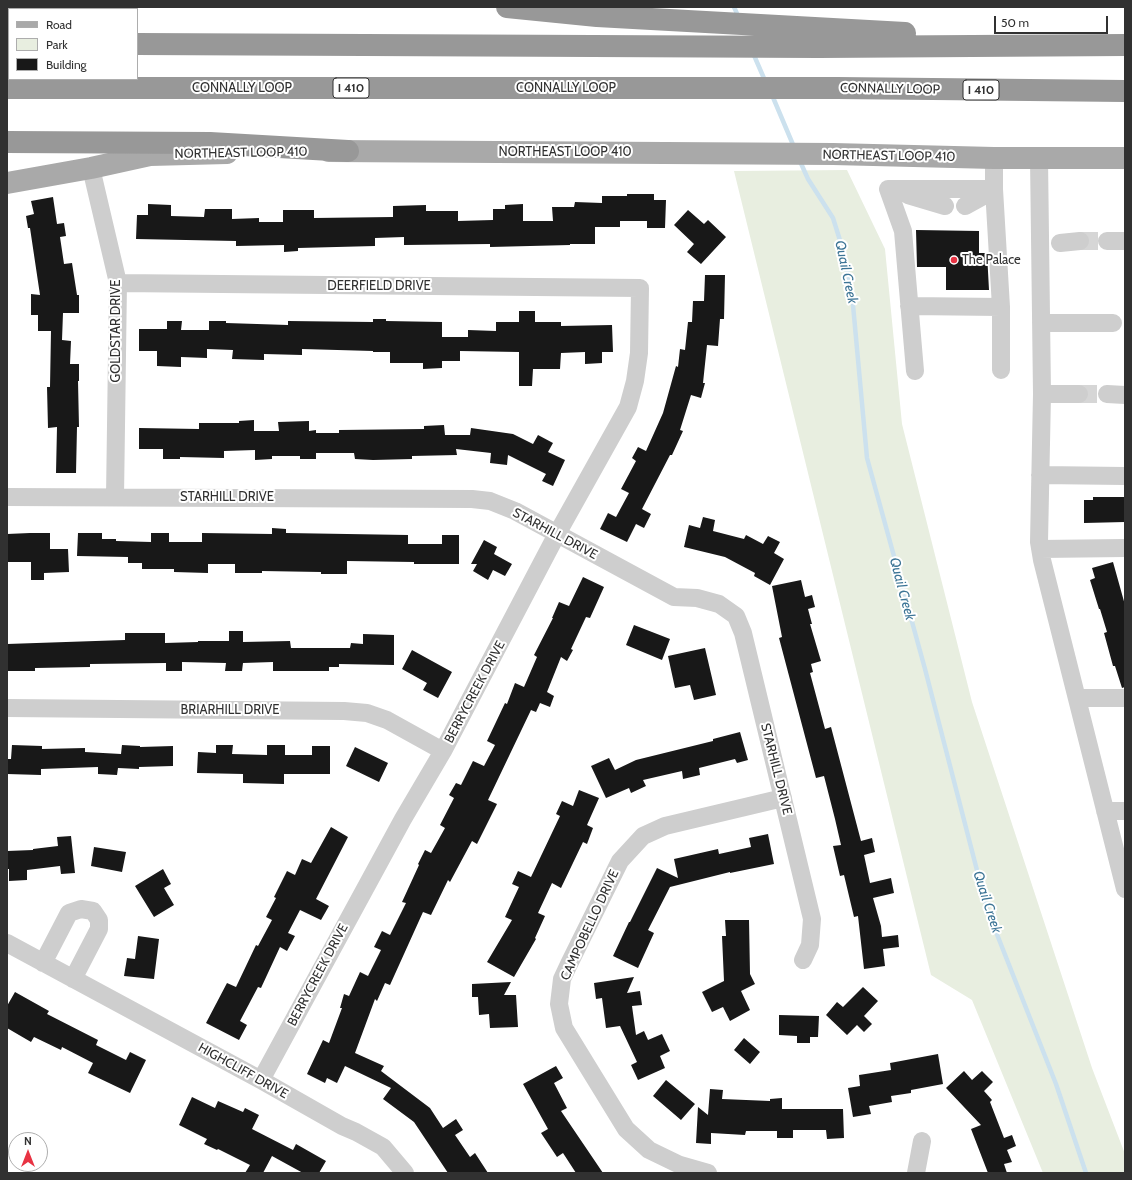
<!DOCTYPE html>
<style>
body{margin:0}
#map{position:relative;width:1132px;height:1180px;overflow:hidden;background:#fff;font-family:Cabin,sans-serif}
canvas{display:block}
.frame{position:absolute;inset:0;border:8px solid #313131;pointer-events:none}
.legend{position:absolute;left:8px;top:8px;width:130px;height:72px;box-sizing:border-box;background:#fff;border:1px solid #adadad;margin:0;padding:5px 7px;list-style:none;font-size:12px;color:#313131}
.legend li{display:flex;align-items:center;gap:8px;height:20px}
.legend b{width:20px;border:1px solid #adadad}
.north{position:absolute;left:8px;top:1132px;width:40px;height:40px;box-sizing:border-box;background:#fff;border:1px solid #adadad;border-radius:50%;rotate:0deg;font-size:11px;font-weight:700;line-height:16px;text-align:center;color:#313131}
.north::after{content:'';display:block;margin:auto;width:14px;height:18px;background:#e83343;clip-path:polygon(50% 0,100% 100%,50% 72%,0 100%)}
.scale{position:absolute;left:994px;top:16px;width:114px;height:18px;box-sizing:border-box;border:2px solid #313131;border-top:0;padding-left:5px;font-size:12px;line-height:14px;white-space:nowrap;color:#313131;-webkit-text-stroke:3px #fff;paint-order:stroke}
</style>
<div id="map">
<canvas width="1132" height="1180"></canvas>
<div class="frame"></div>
<ul class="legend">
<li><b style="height:5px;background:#a9a9a9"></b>Road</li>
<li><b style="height:11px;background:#e8eee0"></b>Park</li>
<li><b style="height:11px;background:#181818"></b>Building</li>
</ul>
<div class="north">N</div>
<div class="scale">50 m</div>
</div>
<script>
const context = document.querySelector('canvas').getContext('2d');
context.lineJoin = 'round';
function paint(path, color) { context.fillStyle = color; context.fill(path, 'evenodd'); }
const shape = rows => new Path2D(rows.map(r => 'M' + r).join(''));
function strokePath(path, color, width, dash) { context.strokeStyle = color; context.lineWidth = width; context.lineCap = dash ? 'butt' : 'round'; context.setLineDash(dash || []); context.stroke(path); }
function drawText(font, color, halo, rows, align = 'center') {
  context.font = font + ' Cabin,sans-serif'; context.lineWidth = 4; context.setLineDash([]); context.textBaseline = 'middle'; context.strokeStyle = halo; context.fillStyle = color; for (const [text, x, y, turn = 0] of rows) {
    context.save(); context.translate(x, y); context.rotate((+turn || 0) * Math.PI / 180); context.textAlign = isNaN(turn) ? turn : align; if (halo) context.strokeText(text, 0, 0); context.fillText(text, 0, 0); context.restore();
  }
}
paint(shape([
 [847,170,885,249,902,424,972,702,1092,1068,1125,1154,1125,1173,1043,1173,972,1000,931,975,734,171]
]), '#e8eee0');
strokePath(shape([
 [734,7,739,18],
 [753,53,766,83],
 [772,95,794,147],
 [799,159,808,179,833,218,843,250,852,294,867,458,925,669,987,909,1056,1084,1086,1173]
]), '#cce1ee', 4.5);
paint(shape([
 [627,194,654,194,654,200,666,200,665,228,647,228,647,221,620,221,620,227,595,227,595,244,570,244,570,245,490,247,490,244,404,245,404,237,375,238,375,246,298,248,298,251,284,252,284,245,236,246,236,241,136,239,137,215,148,215,148,204,171,205,171,216,204,217,205,209,232,209,232,219,259,218,259,222,283,222,283,210,314,210,314,218,393,217,393,206,426,205,426,211,458,211,458,221,493,220,493,209,505,209,505,205,523,204,523,221,553,221,552,207,574,207,575,202,602,203,602,196,627,196],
 [53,197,57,224,64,223,66,236,60,237,64,264,72,263,77,295,79,295,79,313,63,313,62,340,71,341,70,364,79,364,79,381,78,381,79,427,77,427,76,473,56,473,57,427,48,428,47,387,50,387,51,331,38,331,38,315,31,315,31,294,40,295,30,228,28,228,26,216,34,214,31,201],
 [688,210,704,224,708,220,726,237,701,264,687,252,694,244,674,225],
 [916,230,979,231,979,253,987,253,989,290,946,290,946,267,917,267],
 [705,275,725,275,724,319,720,319,718,346,707,345,703,383,705,383,701,398,691,395,680,430,683,431,672,455,670,455,642,509,651,514,644,528,636,524,627,542,600,529,608,513,616,517,629,493,621,489,636,461,632,458,638,447,646,451,663,413,676,366,678,367,680,349,685,350,688,322,692,322,693,301,704,301],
 [519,311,535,311,535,322,561,322,561,326,612,325,613,352,602,352,602,363,585,364,585,352,561,353,560,369,533,369,532,386,519,386,519,352,460,351,460,361,442,361,442,368,423,369,423,363,390,363,390,352,373,352,373,351,302,349,302,355,264,354,264,360,232,359,233,350,207,349,207,358,181,357,181,367,157,366,157,351,139,351,139,329,167,329,167,321,182,321,181,330,209,330,209,321,226,321,226,323,288,325,288,321,373,322,373,319,386,319,386,321,442,322,442,337,468,337,468,330,496,331,496,322,519,322],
 [254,420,254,431,279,431,278,422,309,421,309,431,316,430,316,433,339,433,339,430,424,429,424,426,444,425,445,435,470,435,471,428,513,434,533,444,538,435,553,443,548,452,565,460,553,486,542,481,546,474,508,455,507,465,490,463,491,453,456,449,457,455,412,456,412,459,373,460,355,459,354,453,316,453,316,459,300,459,300,456,272,456,272,459,255,460,255,450,224,451,224,458,180,457,180,459,163,459,163,449,139,449,139,428,199,429,199,423,239,423,239,421],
 [1093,497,1125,497,1125,522,1084,523,1084,500,1093,500],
 [703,517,715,520,713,531,744,539,746,535,763,544,768,536,780,542,774,553,784,559,770,585,754,576,755,573,725,557,684,547,689,525,700,528],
 [272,528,286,529,286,533,408,535,408,544,442,544,442,535,459,535,459,564,414,564,414,562,347,561,347,574,321,574,321,572,262,571,262,573,235,573,235,564,208,564,208,573,174,572,174,569,142,569,142,563,128,563,128,557,77,556,78,533,102,533,102,539,116,539,116,541,151,542,151,533,169,533,169,542,202,542,202,533,272,534],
 [30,533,50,533,50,549,68,549,69,572,44,573,44,580,31,580,31,562,7,562,7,534],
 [484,540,497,547,494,554,512,564,505,576,493,570,488,580,473,571,477,564,471,564],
 [1113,562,1125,605,1125,687,1122,688,1115,666,1113,666,1104,633,1107,632,1100,609,1099,609,1090,580,1095,578,1092,568],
 [583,577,604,587,590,618,586,617,571,649,573,650,567,661,561,657,547,692,554,696,550,707,540,703,536,712,531,710,488,800,497,804,477,844,472,841,450,882,448,880,431,915,423,912,390,985,385,983,377,1001,375,999,355,1053,384,1066,381,1071,430,1108,443,1128,456,1119,463,1130,455,1135,470,1157,475,1153,488,1173,448,1173,414,1122,383,1099,391,1088,345,1066,337,1083,327,1078,325,1083,307,1074,323,1040,329,1043,342,1008,340,1008,344,994,349,996,360,972,368,976,381,950,374,947,382,931,390,935,406,903,402,902,419,865,418,864,425,850,431,853,445,828,440,825,454,798,449,795,456,783,461,785,473,761,484,766,495,745,487,741,505,703,507,704,515,683,524,687,537,657,534,655,553,618,552,618,559,602,569,606],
 [801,580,805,597,812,595,815,607,808,609,812,624,810,624,821,661,811,664,813,672,810,673,825,729,831,727,861,841,872,838,875,852,864,855,870,883,891,878,894,893,873,898,881,926,882,937,898,935,899,947,883,949,885,966,864,969,858,916,854,917,844,875,840,876,833,846,841,845,835,819,824,776,816,778,779,638,782,637,772,586],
 [634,625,670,639,662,660,626,645],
 [229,631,243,631,243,642,290,641,291,648,350,648,351,643,363,644,363,634,394,635,394,665,339,664,339,667,329,667,329,671,273,671,273,662,243,663,242,671,225,671,226,663,182,662,182,671,166,671,166,663,90,664,90,667,35,668,35,671,7,671,7,644,125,640,125,633,165,633,165,643,198,642,198,641,229,641],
 [705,648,716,695,694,700,690,685,675,688,668,656],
 [412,650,452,672,438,698,423,690,427,683,402,669],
 [740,732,748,760,737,763,735,759,699,768,700,775,683,779,682,771,643,780,646,786,631,793,629,788,606,798,591,766,609,758,615,770,636,760,713,741,713,739],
 [12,745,42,746,42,749,85,748,85,752,121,754,122,745,140,746,140,747,173,746,173,766,139,767,139,769,118,768,117,775,98,774,98,767,41,769,41,775,7,774,7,759,11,759],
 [216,745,233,745,232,754,267,755,267,745,285,745,285,755,312,755,312,746,330,746,330,774,284,774,284,784,243,783,243,774,197,773,198,752,216,753],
 [355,747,388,763,379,782,346,766],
 [579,790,599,798,587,825,593,828,587,844,583,842,561,888,552,883,538,913,545,916,535,938,536,939,514,977,487,962,512,920,505,917,519,887,512,884,518,871,531,877,560,816,556,814,562,801,573,806],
 [331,827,348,837,316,899,329,906,321,920,300,910,288,933,295,936,287,951,280,947,261,988,258,987,240,1021,247,1025,239,1040,206,1023,227,983,236,987,256,945,258,946,272,920,266,917,276,898,274,897,287,871,295,875,302,859,311,863],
 [768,834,774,864,730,873,730,872,670,887,648,930,654,933,638,968,613,956,629,922,630,922,657,868,678,878,674,859,718,849,719,854,751,847,749,838],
 [71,836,75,873,61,874,60,866,27,870,27,880,9,881,9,869,7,869,7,851,33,850,33,849,58,846,57,837],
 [94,847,126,852,122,872,91,866],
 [163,869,171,884,164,888,174,905,154,917,135,886],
 [725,920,749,920,750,974,755,984,741,991,750,1010,730,1021,723,1007,712,1012,702,992,724,981,722,936,726,936],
 [138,936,159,939,154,979,124,976,127,958,135,959],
 [634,977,627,993,640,991,642,1005,632,1006,636,1035,644,1031,648,1040,662,1034,670,1051,660,1056,665,1068,638,1080,631,1065,637,1062,620,1026,606,1028,602,998,596,999,594,983],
 [511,982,504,995,516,995,518,1027,490,1028,489,1014,479,1015,478,997,472,997,472,984],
 [863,987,878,1001,864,1016,872,1024,864,1032,857,1025,847,1035,826,1015,837,1002,843,1007],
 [15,992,49,1011,47,1014,98,1040,96,1045,126,1060,130,1052,146,1060,130,1093,88,1073,93,1063,62,1047,61,1050,34,1037,31,1042,7,1028,7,1006],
 [779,1015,819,1016,818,1037,810,1037,810,1043,797,1043,797,1036,779,1035],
 [744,1038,760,1052,750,1064,734,1050],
 [938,1054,943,1084,911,1090,911,1093,891,1096,892,1102,869,1106,871,1114,853,1117,848,1088,860,1086,859,1075,891,1070,890,1063],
 [556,1066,563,1078,554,1083,567,1108,561,1111,603,1173,576,1173,563,1153,557,1157,541,1133,548,1129,523,1084],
 [964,1071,972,1080,982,1071,993,1082,984,1091,992,1100,990,1102,1004,1138,1012,1135,1016,1146,1007,1150,1012,1162,1004,1164,1007,1173,988,1173,971,1129,981,1125,946,1088],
 [666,1080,695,1104,681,1120,653,1096],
 [710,1089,723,1090,722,1099,770,1101,770,1099,782,1098,782,1109,843,1109,844,1138,827,1139,826,1130,793,1130,793,1138,777,1138,777,1131,746,1131,745,1135,711,1133,711,1144,696,1143,698,1107,708,1115],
 [192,1097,215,1108,218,1101,243,1112,245,1108,259,1115,252,1129,293,1150,296,1144,326,1161,319,1173,303,1173,272,1156,263,1173,245,1173,250,1165,218,1149,217,1150,204,1144,207,1139,179,1125]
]), '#181818');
strokePath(shape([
 [1080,241,1107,241],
 [1079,394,1107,394]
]), '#d6d6d6', 18, [18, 9]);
strokePath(shape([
 [994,158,994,189,1001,307],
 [1039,158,1042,394,1039,542,1042,560,1125,889],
 [91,168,118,283,115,497],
 [908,195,945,206],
 [965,206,994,190],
 [1107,241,1125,241],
 [1060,243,1080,241],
 [118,283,640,288,639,353,635,381,628,407,557,534,443,751,403,819,261,1080],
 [909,306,1001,307,1001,370],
 [1041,323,1113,323],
 [915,371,903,231,888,189,994,189],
 [1042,394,1079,394],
 [1107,394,1125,395],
 [1040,475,1125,476],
 [7,497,472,499,490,501,515,511,674,597,697,598,719,604,736,616,743,633,812,919,810,945,803,960],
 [1040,549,1125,548],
 [1077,698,1125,698],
 [7,708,344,711,367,713,387,720,443,751],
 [1105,811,1125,811],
 [7,943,261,1080,342,1126,356,1132,383,1147,405,1173],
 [43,963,69,913,81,909,93,911,99,920,99,929,73,979],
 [708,1173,680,1165,649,1150,626,1129,564,1028,559,1004,562,979,569,964,620,861,643,836,665,826,783,798],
 [916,1173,922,1141]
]), '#cecece', 18);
strokePath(shape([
 [329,151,833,154,994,158,1125,158],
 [7,183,91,168,150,155,227,153]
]), '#a9a9a9', 22);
strokePath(shape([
 [507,7,597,16,905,33],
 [7,44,9,44],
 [137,44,819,47,1125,45],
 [7,88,837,88,1125,91],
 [7,142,210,143,348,151]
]), '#989898', 22);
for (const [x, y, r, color] of [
 [954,260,4,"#e83343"]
]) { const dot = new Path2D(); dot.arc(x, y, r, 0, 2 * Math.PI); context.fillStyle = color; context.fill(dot); strokePath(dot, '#fff', 1.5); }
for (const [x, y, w] of [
 [351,88,36],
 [981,90,36]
]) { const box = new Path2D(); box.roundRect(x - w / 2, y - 10, w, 20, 3); context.fillStyle = '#fff'; context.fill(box); strokePath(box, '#313131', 1); }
drawText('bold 12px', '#313131', null, [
 ["I 410",351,88],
 ["I 410",981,90]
]);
drawText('13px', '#313131', '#fff', [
 ["CONNALLY LOOP",242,88],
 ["CONNALLY LOOP",566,88],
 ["CONNALLY LOOP",890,89,1],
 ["NORTHEAST LOOP 410",565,152],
 ["NORTHEAST LOOP 410",241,153,-1],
 ["NORTHEAST LOOP 410",889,156,1],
 ["DEERFIELD DRIVE",379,286],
 ["GOLDSTAR DRIVE",116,331,-90],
 ["STARHILL DRIVE",227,497],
 ["STARHILL DRIVE",555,534,28],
 ["BERRYCREEK DRIVE",475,692,-62],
 ["BRIARHILL DRIVE",230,710],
 ["STARHILL DRIVE",776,769,76],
 ["CAMPOBELLO DRIVE",590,925,-65],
 ["BERRYCREEK DRIVE",318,975,-62],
 ["HIGHCLIFF DRIVE",243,1071,29]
]);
drawText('13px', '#313131', '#fff', [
 ["The Palace",962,260]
], 'left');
drawText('italic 14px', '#3d7596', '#fff', [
 ["Quail Creek",846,272,78],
 ["Quail Creek",902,589,75],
 ["Quail Creek",987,902,72]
]);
</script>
